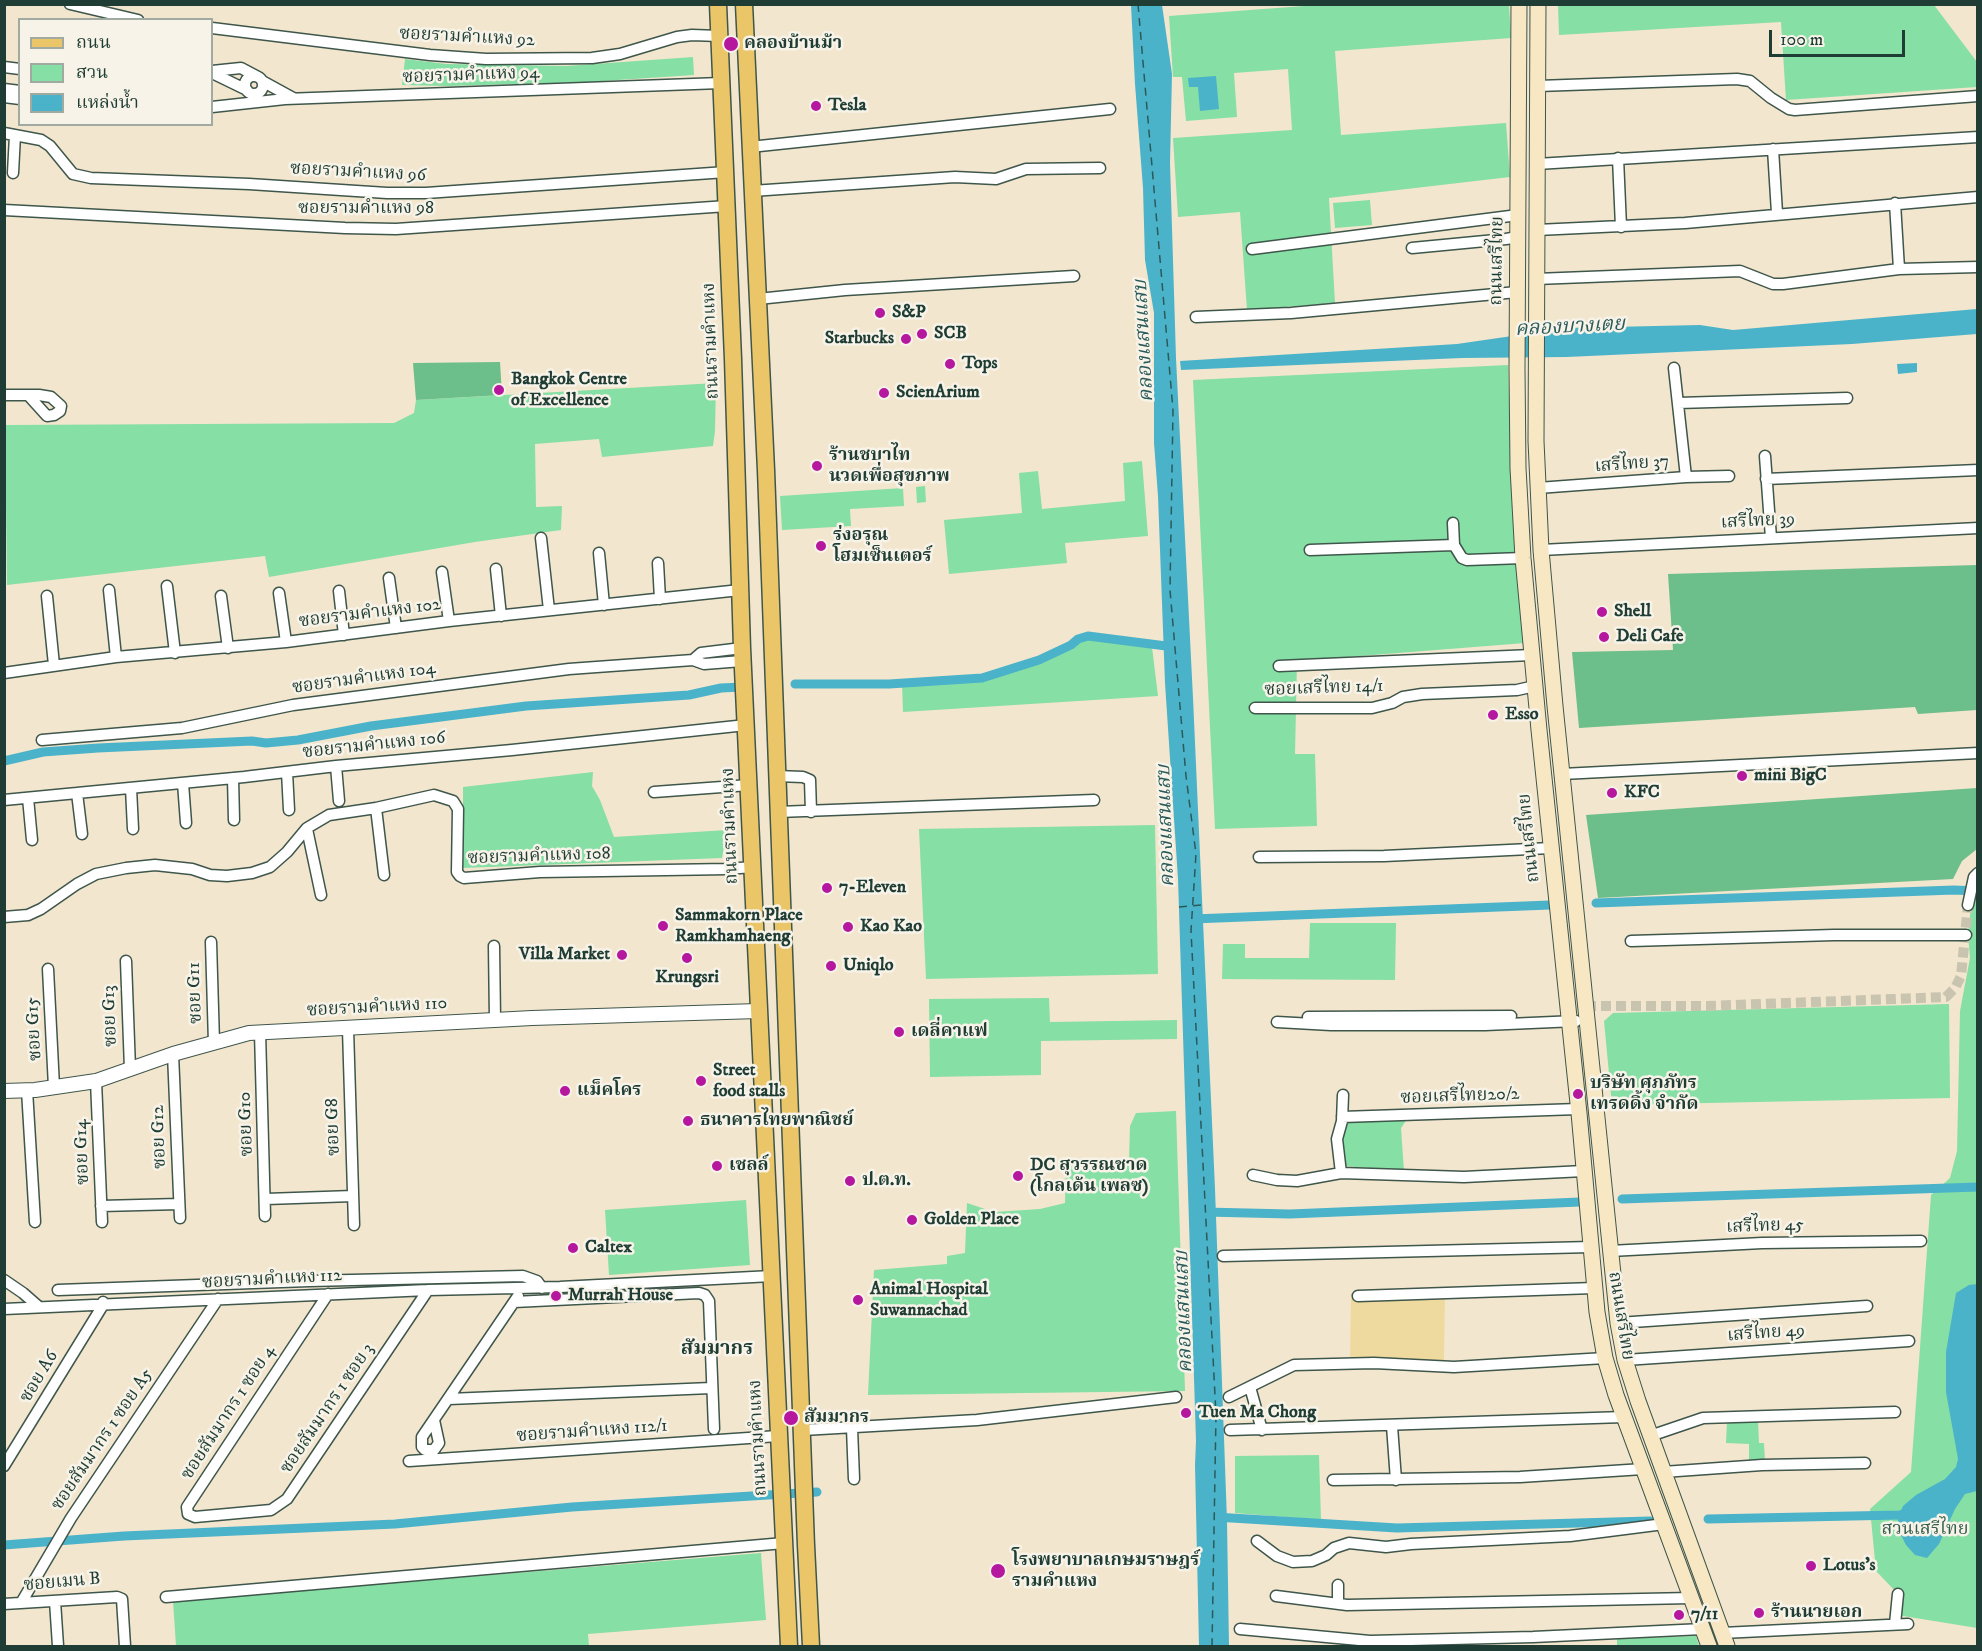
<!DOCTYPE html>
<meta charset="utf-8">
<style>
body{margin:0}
#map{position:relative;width:1982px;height:1651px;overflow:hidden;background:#f3e6ce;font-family:"IM FELL DW Pica","Noto Serif Thai",serif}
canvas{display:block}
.frame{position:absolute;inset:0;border:6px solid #1f3d34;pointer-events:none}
.legend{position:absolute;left:18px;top:18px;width:195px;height:108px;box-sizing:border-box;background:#f7f3e8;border:2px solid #a1aaa0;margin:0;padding:8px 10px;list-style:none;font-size:18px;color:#1f3d34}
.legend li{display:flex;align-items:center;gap:12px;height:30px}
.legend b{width:30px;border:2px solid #a1aaa0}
.scale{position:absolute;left:1769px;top:30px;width:136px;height:27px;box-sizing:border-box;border:3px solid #1f3d34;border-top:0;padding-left:8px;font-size:18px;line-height:21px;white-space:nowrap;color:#1f3d34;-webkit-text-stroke:4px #f7f3e8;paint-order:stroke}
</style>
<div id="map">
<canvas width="1982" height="1651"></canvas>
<div class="frame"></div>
<ul class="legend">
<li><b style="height:8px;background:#ebc669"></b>ถนน</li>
<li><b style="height:16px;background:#86dfa5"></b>สวน</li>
<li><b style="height:16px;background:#4bb3c9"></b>แหล่งน้ำ</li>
</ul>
<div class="scale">100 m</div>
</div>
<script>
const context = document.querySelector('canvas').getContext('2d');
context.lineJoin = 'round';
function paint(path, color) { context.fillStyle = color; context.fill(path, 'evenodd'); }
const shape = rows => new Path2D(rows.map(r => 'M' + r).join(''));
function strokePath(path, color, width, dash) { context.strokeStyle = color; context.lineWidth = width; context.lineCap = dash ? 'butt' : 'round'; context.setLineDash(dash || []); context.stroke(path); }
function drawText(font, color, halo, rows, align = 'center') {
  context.font = font + ' "IM FELL DW Pica","Noto Serif Thai",serif'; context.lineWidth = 5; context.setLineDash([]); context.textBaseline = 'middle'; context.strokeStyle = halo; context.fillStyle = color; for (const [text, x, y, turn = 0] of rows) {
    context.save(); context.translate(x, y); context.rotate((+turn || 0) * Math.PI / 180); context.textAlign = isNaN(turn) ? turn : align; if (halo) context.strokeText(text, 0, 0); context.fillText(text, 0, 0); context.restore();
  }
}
paint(shape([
 [1331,4,1509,5,1511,38,1335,51,1341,135,1506,123,1510,177,1329,198,1335,303,1247,310,1240,212,1178,217,1173,138,1292,130,1288,69,1234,73,1237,117,1186,121,1182,77,1173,77,1169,16],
 [1558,5,1934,5,1977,62,1977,87,1786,100,1781,22,1559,35],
 [693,57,694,75,588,82,449,86,402,85,405,59,446,64,566,66],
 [1370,200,1372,225,1335,228,1333,203],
 [1508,365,1512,504,1525,643,1297,661,1295,754,1315,754,1317,826,1215,829,1193,380],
 [716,383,715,431,713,446,602,457,599,439,535,444,536,507,562,506,561,530,475,542,269,577,265,556,7,585,5,425,394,423,414,413,416,400],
 [1142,461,1148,536,1065,543,1067,563,949,574,944,520,1022,513,1019,473,1038,471,1042,509,1125,501,1123,463],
 [925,486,926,502,917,503,916,487],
 [903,488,904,506,850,509,851,526,782,530,780,496],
 [1085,638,1152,647,1158,696,903,712,902,684,977,682,1044,662],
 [593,772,592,786,600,800,614,837,727,830,722,858,463,868,463,787],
 [1155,825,1158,974,926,979,919,829],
 [1977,882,1977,1628,1897,1615,1898,1594,1876,1571,1870,1509,1911,1472,1931,1195,1950,1178,1957,1151,1960,1011,1970,958,1968,935,1970,915],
 [1310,923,1396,923,1395,980,1222,979,1223,944,1245,944,1245,958,1309,958],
 [1049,998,1050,1022,1177,1020,1177,1039,1041,1041,1041,1075,930,1077,929,999],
 [1949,1004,1950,1098,1612,1105,1604,1021,1613,1013],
 [1176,1111,1185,1391,868,1395,874,1270,947,1264,947,1256,965,1253,967,1203,994,1212,1040,1209,1065,1203,1066,1160,1129,1161,1130,1126,1136,1113],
 [1409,1116,1401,1128,1404,1171,1345,1166,1341,1136,1348,1118],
 [746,1200,750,1265,609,1275,605,1210],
 [1758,1420,1759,1443,1764,1443,1765,1462,1749,1462,1749,1444,1726,1443,1727,1421],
 [1319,1455,1321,1520,1235,1513,1235,1456],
 [761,1553,766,1620,588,1634,589,1646,176,1646,173,1601],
 [1696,1636,1699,1646,1617,1646,1617,1639]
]), '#86dfa5');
paint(shape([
 [500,362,502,395,416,400,413,363],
 [1977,565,1977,710,1918,714,1915,707,1579,728,1572,652,1673,650,1668,574],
 [1977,788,1977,849,1962,861,1953,879,1598,898,1586,815]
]), '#6cbe8a');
paint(shape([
 [1351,1294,1445,1295,1444,1361,1350,1360]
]), '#eeda9e');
paint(shape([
 [1131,5,1162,5,1172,74,1170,163,1176,358,1193,698,1215,1189,1227,1521,1229,1646,1199,1646,1195,1465,1196,1441,1178,879,1165,683,1158,496,1154,443,1154,313,1145,260,1143,188,1135,84],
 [1216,76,1219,109,1200,111,1198,87,1189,87,1188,78],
 [1977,309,1977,334,1852,344,1567,357,1462,358,1181,370,1180,361,1457,344,1567,328,1700,325,1733,330],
 [1917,363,1917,372,1898,374,1897,364],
 [1977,1284,1977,1491,1965,1494,1955,1509,1939,1544,1927,1558,1915,1555,1906,1545,1898,1529,1898,1518,1903,1506,1916,1495,1945,1479,1956,1467,1958,1459,1946,1392,1946,1352,1956,1293,1969,1285]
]), '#4bb3c9');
strokePath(shape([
 [795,684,889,684,982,678,1039,660,1071,645,1078,639,1088,636,1174,647],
 [4,761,43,752,98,748,252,741,266,743,298,740,371,726,526,706,689,695,721,688,742,687],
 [1596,903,1954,890,1978,891],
 [1193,919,1550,905],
 [1622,1199,1978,1187],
 [1205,1212,1290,1214,1580,1202],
 [1215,1517,1397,1528,1650,1521],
 [1708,1519,1900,1515,1909,1511],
 [4,1545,124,1536,395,1524,572,1507,817,1492]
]), '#4bb3c9', 9);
strokePath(shape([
 [1138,4,1173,410,1170,590,1186,776,1196,854,1191,931,1216,1415,1212,1646],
 [1179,907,1202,905]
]), '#2a5a59', 1.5, [8, 6]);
strokePath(shape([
 [1586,1006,1707,1006,1946,997,1955,988,1961,976,1968,905]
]), '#c9c4af', 10, [10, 5]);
const minor = shape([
 [70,4,138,20],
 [212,28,430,55,486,59,592,58,620,54,677,37,692,35,719,36],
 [4,67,20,69],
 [212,71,241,68,258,77],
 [212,73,247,90],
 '245 85a9 9 0 1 1 18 0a9 9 0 1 1-18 0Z',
 [262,81,293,98],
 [1538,86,1737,79,1750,81,1771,98,1789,109,1795,110,1978,96],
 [4,89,20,91],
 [4,97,20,99],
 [212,107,285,99,721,83],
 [4,133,41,140,50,146,73,174,91,178,249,184,387,193,426,193,726,172],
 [750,147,1110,109],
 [1773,149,1777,213],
 [1618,158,1621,227],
 [1537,164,1978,137],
 [13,173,15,135],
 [752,191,955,177,996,179,1026,169,1100,168],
 [1895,203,1899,269],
 [4,210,345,228,396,229,727,206],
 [1537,230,1685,223,1978,197],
 [1412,248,1506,239,1518,237],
 [1252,249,1518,215],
 [1536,279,1740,271,1773,284,1783,284,1899,269,1978,267],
 [758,299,845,290,1074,276],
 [1196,317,1291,313,1517,292],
 [1674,368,1686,477],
 [4,395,39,395,51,397,61,406,60,411,54,415,47,416,28,395],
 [1678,403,1847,398],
 [1765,456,1771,538],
 [1766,479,1978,470],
 [1538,488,1686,477,1729,476],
 [1453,523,1454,545,1462,558,1467,560,1523,558],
 [541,538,549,610],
 [1310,550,1454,545],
 [1541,550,1978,528],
 [599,553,604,605],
 [658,563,660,599],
 [496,569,501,616],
 [442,572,449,621],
 [389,578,396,628],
 [167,586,175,653],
 [109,590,116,657],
 [339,591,344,635],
 [279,593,286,642],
 [47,596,54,665],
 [221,596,228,648],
 [693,660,701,653,742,648],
 [1279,666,1532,655],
 [4,673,116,657,286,642,449,621,740,590],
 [1255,708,1372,708,1392,703,1403,697,1422,694,1517,690,1535,686],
 [42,740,182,728,293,705,569,669,693,660,704,664,742,661],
 [336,766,339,801],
 [287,772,289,810],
 [1562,774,1978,753],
 [776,776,803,777,810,780,811,812],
 [233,778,234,820],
 [183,783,186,823],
 [131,788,133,829],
 [654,792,749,785],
 [77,793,82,834],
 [28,798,32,840],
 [4,800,244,777,336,766,512,750,746,725],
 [376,808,384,875],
 [778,812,1094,800],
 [307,829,321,895],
 [1259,857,1384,856,1551,848],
 [1968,905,1974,877,1978,873],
 [4,917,28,915,41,909,77,884,96,874,126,868,155,865,192,869,210,875,227,876,252,873,270,867,287,852,307,828,329,815,376,808,434,795,453,801,458,809,457,872,460,876,464,878,540,872,728,869,752,867],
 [1631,941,1834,935,1966,935],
 [211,942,214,1043],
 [494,946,495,1020],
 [126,961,130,1069],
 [48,969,54,1087],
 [1308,1017,1511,1016],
 [1277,1022,1331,1025,1485,1025,1576,1021],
 [348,1029,354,1225],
 [260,1032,265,1216],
 [173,1054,180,1218],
 [96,1081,102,1222],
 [27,1090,35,1222],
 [1343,1095,1342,1121,1337,1139,1341,1173,1464,1177,1584,1171],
 [1342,1117,1578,1109],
 [1253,1175,1277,1180,1297,1181,1341,1173],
 [266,1199,353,1196],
 [101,1206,179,1204],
 [1610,1251,1762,1243,1921,1241],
 [1223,1256,1591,1247],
 [4,1280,23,1293,39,1307],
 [58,1290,309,1281,523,1276,537,1281,542,1288],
 [328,1294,187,1507,188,1514,195,1517,271,1510,287,1499,428,1290],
 [1358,1296,1594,1288],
 [514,1302,699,1293,705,1295,709,1301,714,1429],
 [4,1309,428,1290,560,1287,772,1276],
 [1618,1323,1867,1306],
 [1625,1360,1909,1341],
 [1250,1387,1262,1430],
 [1229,1397,1294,1365,1374,1363,1454,1367,1605,1358],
 [449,1399,711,1388],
 [434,1420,439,1443,434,1450,425,1450,422,1447,422,1437,518,1296],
 [1392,1426,1396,1480],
 [852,1428,854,1479],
 [803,1430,977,1420,1176,1397],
 [1230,1430,1624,1417],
 [1650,1436,1703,1418,1895,1412],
 [409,1461,778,1436],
 [4,1466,103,1305,103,1302],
 [1663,1472,1762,1465,1865,1463],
 [1333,1480,1520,1477,1643,1469],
 [1257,1541,1277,1556,1293,1562,1312,1561,1326,1555,1334,1548,1349,1543,1386,1547,1411,1544,1570,1536,1664,1524],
 [1338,1585,1338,1604],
 [1276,1596,1347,1605,1691,1598],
 [166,1597,784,1543],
 [55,1601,58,1646],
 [21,1603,71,1518,218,1299],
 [4,1604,117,1597,122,1599,125,1646],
 [1895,1624,1898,1594],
 [1240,1629,1370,1641,1533,1637,1703,1629],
 [1722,1633,1908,1624]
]);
const tertiary = shape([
 [4,1091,35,1090,96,1081,173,1054,249,1033,532,1018,758,1011]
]);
const secondary = shape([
 [1519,4,1517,369,1518,468,1523,558,1539,730,1579,1113,1597,1312,1605,1358,1616,1395,1709,1646],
 [1538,4,1536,441,1541,550,1555,706,1618,1323,1625,1360,1638,1401,1727,1646]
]);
const primary = shape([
 [718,4,733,359,742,648,789,1646],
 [744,4,766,470,806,1545,811,1646]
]);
strokePath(minor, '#3f564b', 13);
strokePath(tertiary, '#3f564b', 16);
strokePath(secondary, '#3f564b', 17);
strokePath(primary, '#3f564b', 19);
strokePath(minor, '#fff', 10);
strokePath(tertiary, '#fff', 14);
strokePath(secondary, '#f7e8c3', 15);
strokePath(primary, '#ebc669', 16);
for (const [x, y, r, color] of [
 [731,44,8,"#b5179e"],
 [816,106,6,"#b5179e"],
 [880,313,6,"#b5179e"],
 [922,334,6,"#b5179e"],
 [906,339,6,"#b5179e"],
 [950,364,6,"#b5179e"],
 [499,390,6,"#b5179e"],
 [884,393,6,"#b5179e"],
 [817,466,6,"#b5179e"],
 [821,546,6,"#b5179e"],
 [1602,612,6,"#b5179e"],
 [1604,637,6,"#b5179e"],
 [1493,715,6,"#b5179e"],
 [1742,776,6,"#b5179e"],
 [1612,793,6,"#b5179e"],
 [827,888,6,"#b5179e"],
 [663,926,6,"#b5179e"],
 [848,927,6,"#b5179e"],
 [622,955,6,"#b5179e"],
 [687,958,6,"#b5179e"],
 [831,966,6,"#b5179e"],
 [899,1032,6,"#b5179e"],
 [701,1081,6,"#b5179e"],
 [565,1091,6,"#b5179e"],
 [1578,1094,6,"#b5179e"],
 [688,1121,6,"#b5179e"],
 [717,1166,6,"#b5179e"],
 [1018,1176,6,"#b5179e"],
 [850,1181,6,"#b5179e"],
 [912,1220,6,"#b5179e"],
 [573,1248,6,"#b5179e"],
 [556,1296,6,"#b5179e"],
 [858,1300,6,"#b5179e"],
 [1186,1413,6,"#b5179e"],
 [791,1418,8,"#b5179e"],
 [1811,1566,6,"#b5179e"],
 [998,1571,8,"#b5179e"],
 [1759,1613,6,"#b5179e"],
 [1679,1615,6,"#b5179e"]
]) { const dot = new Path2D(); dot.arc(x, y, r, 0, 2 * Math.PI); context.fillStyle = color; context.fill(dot); strokePath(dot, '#f7f3e8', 2); }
drawText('18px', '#1f3d34', '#f7f3e8', [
 ["ซอยรามคําแหง 92",467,38,3],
 ["ซอยรามคําแหง 94",471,76,-2],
 ["ซอยรามคําแหง 96",358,173,3],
 ["ซอยรามคําแหง 98",366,209],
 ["ถนนเสรีไทย",1498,261,-89],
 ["ถนนรามคำแหง",712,341,-92],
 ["เสรีไทย 37",1632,465,-4],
 ["เสรีไทย 39",1758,522,-3],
 ["ซอยรามคําแหง 102",370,614,-7],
 ["ซอยรามคําแหง 104",364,679,-8],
 ["ซอยเสรีไทย 14/1",1324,689,-2],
 ["ซอยรามคําแหง 106",374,746,-6],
 ["ถนนรามคำแหง",731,826,-92],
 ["ถนนเสรีไทย",1530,838,-96],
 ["ซอยรามคำแหง 108",539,857,-2],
 ["ซอย G11",196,993,-92],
 ["ซอยรามคำแหง 110",377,1008,-3],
 ["ซอย G13",111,1016,-92],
 ["ซอย G15",35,1029,-93],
 ["ซอยเสรีไทย20/2",1460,1097,-2],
 ["ซอย G10",247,1124,-92],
 ["ซอย G8",334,1127,-92],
 ["ซอย G12",160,1137,-92],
 ["ซอย G14",83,1152,-92],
 ["เสรีไทย 45",1765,1227,-2],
 ["ซอยรามคำแหง 112",272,1280,-3],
 ["ถนนเสรีไทย",1620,1316,81],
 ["เสรีไทย 49",1766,1334,-4],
 ["ซอย A6",40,1377,-59],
 ["ซอยสัมมากร 1 ซอย 3",328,1409,-56],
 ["ซอยสัมมากร 1 ซอย 4",229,1413,-57],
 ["ซอยรามคำแหง 112/1",592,1432,-4],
 ["ถนนรามคำแหง",759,1438,-93],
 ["ซอยสัมมากร 1 ซอย A5",103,1440,-56],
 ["ซอยเมน B",62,1583,-5]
]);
drawText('bold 18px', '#1f3d34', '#f7f3e8', [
 ["คลองบ้านม้า",744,44],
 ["Tesla",828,106],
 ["S&P",892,313],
 ["SCB",934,334],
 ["Starbucks",894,339,"right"],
 ["Tops",962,364],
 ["Bangkok Centre",511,380],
 ["of Excellence",511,401],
 ["ScienArium",896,393],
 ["ร้านชบาไท",829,456],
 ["นวดเพื่อสุขภาพ",829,477],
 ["รุ่งอรุณ",833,536],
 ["โฮมเซ็นเตอร์",833,557],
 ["Shell",1614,612],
 ["Deli Cafe",1616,637],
 ["Esso",1505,715],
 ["mini BigC",1754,776],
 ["KFC",1624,793],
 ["7-Eleven",839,888],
 ["Sammakorn Place",675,916],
 ["Ramkhamhaeng",675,937],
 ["Kao Kao",860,927],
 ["Villa Market",610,955,"right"],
 ["Uniqlo",843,966],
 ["Krungsri",687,978,"center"],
 ["เดลี่คาแฟ",911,1032],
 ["Street",713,1071],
 ["food stalls",713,1092],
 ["บริษัท ศุภภัทร",1590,1084],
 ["เทรดดิ้ง จำกัด",1590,1105],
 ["แม็คโคร",577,1091],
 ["ธนาคารไทยพาณิชย์",700,1121],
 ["เชลล์",729,1166],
 ["DC สุวรรณชาด",1030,1166],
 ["(โกลเด้น เพลซ)",1030,1187],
 ["ป.ต.ท.",862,1181],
 ["Golden Place",924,1220],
 ["Caltex",585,1248],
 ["Animal Hospital",870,1290],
 ["Suwannachad",870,1311],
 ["Murrah House",568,1296],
 ["Tuen Ma Chong",1198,1413],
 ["สัมมากร",804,1418],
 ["โรงพยาบาลเกษมราษฎร์",1012,1561],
 ["รามคำแหง",1012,1582],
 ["Lotus's",1823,1566],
 ["ร้านนายเอก",1771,1613],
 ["7/11",1691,1615]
], 'left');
drawText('18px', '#345d4b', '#f7f3e8', [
 ["สวนเสรีไทย",1925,1530]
]);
drawText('italic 20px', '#2a5a59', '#f7f3e8', [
 ["คลองบางเตย",1570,328,-3],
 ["คลองแสนแสบ",1145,341,-93],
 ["คลองแสนแสบ",1167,826,-92],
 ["คลองแสนแสบ",1185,1312,-92]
]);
drawText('bold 20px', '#1f3d34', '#f7f3e8', [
 ["สัมมากร",717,1350]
]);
</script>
